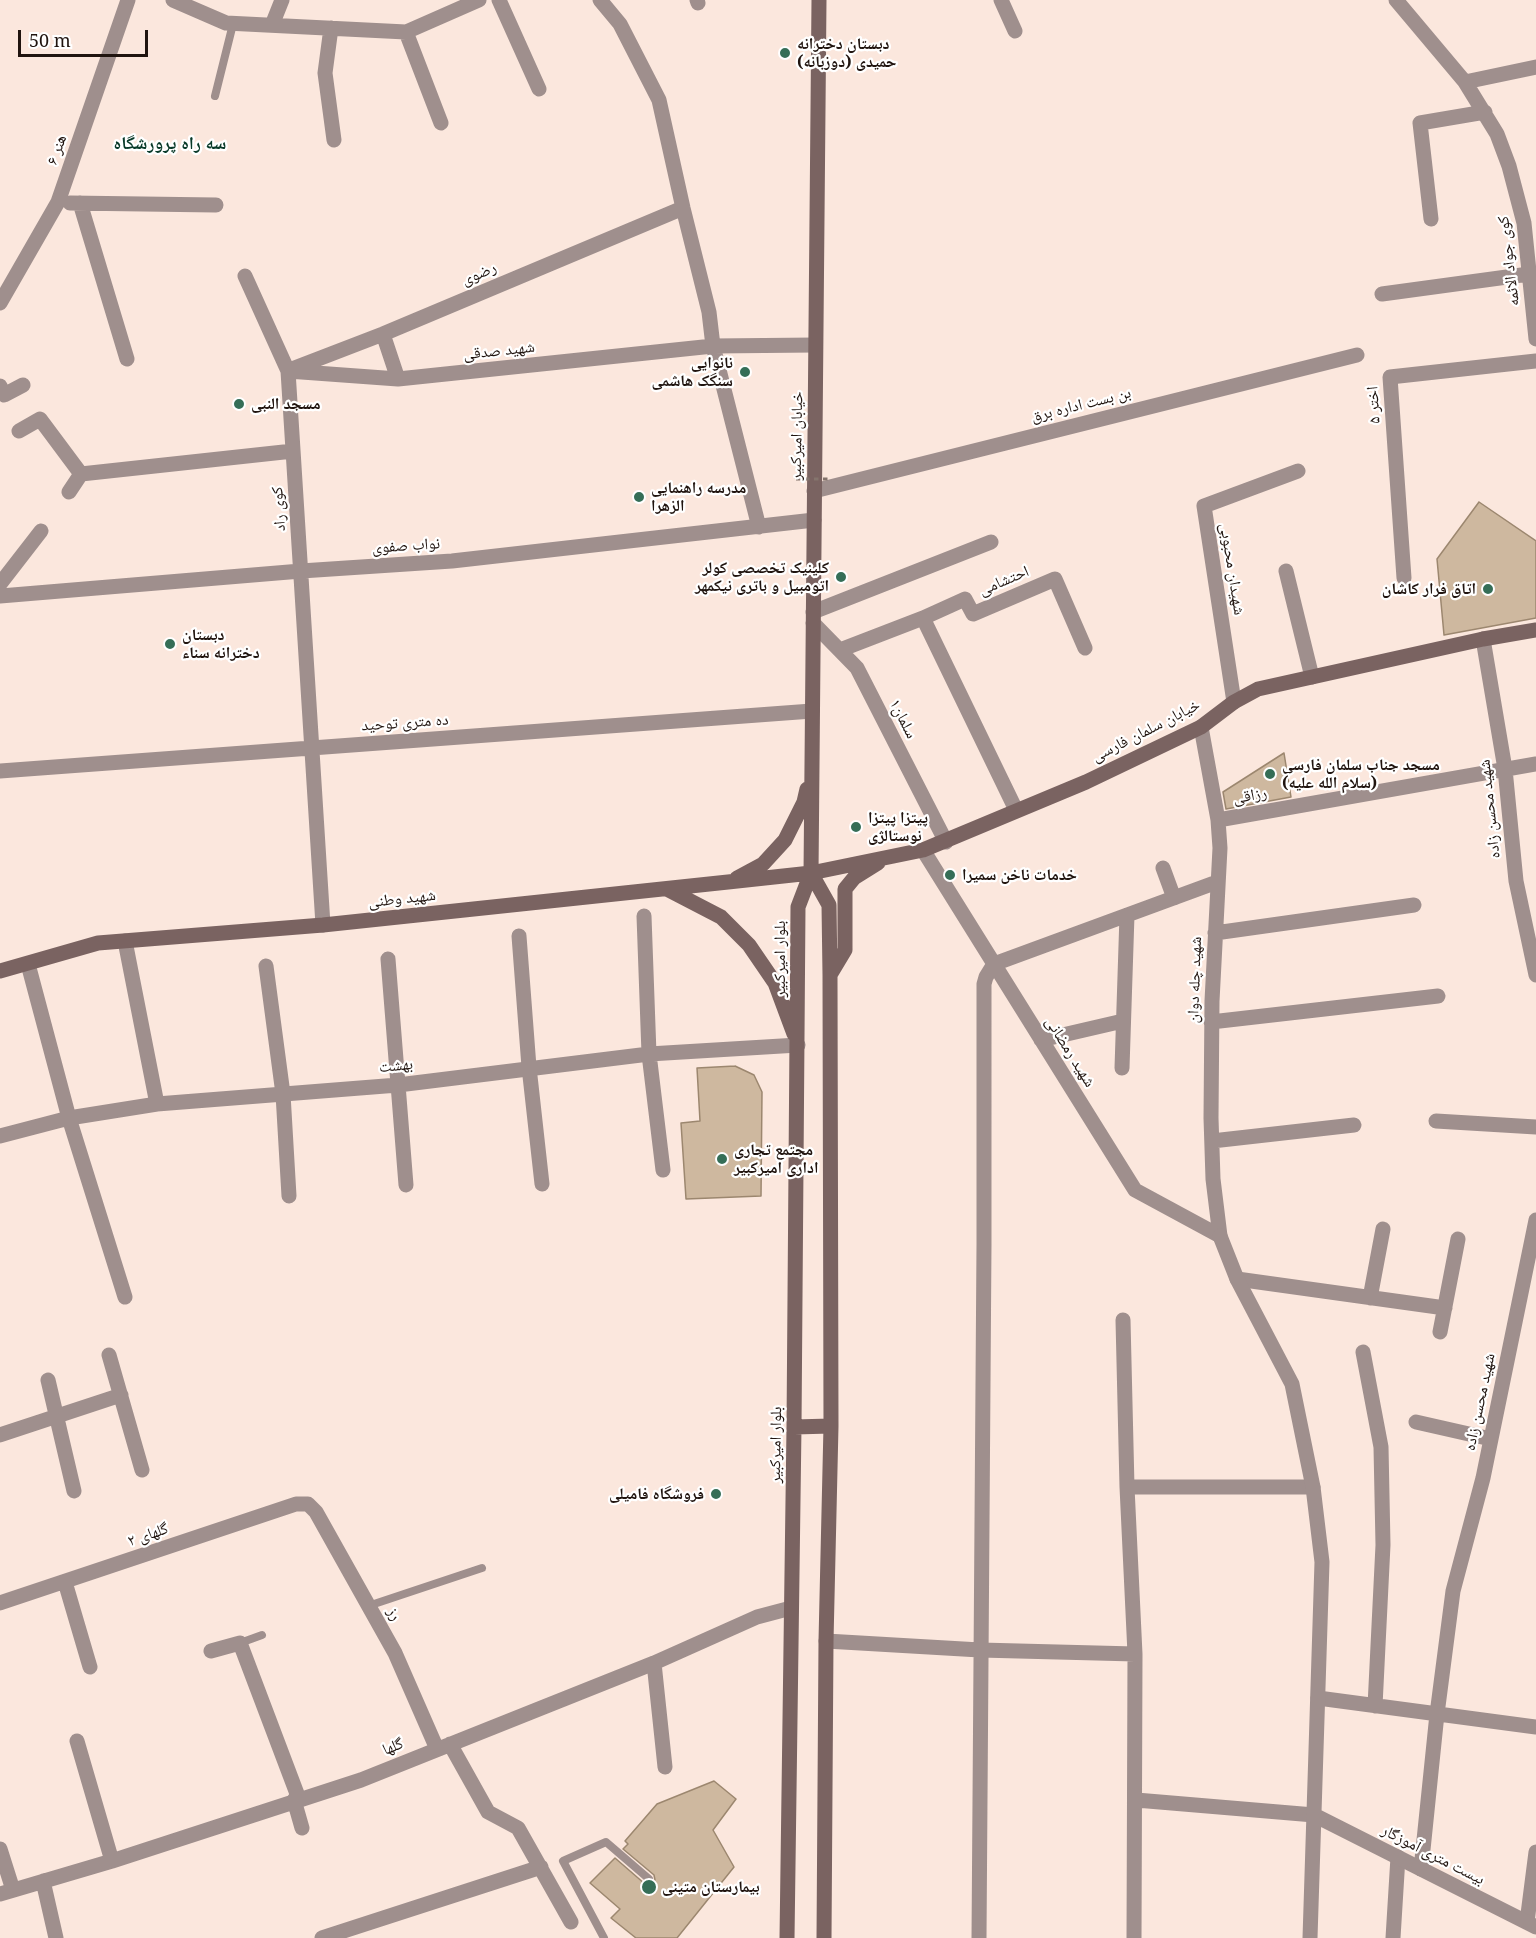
<!DOCTYPE html>
<meta charset="utf-8">
<style>
body{margin:0}
#map{position:relative;width:1536px;height:1938px;overflow:hidden;background:#fbe7dd;font-family:"Noto Serif",serif}
canvas{display:block}
.scale{position:absolute;left:18px;top:30px;width:130px;height:27px;box-sizing:border-box;border:3px solid #20140f;border-top:0;padding-left:8px;font-size:18px;line-height:21px;white-space:nowrap;color:#20140f;-webkit-text-stroke:4px #fff;paint-order:stroke}
</style>
<div id="map">
<canvas width="1536" height="1938"></canvas>
<div class="scale">50 m</div>
</div>
<script>
const context = document.querySelector('canvas').getContext('2d');
context.lineJoin = 'round';
function paint(path, color) { context.fillStyle = color; context.fill(path, 'evenodd'); }
const shape = rows => new Path2D(rows.map(r => 'M' + r).join(''));
function strokePath(path, color, width, dash) { context.strokeStyle = color; context.lineWidth = width; context.lineCap = dash ? 'butt' : 'round'; context.setLineDash(dash || []); context.stroke(path); }
function drawText(font, color, halo, rows, align = 'center') {
  context.font = font + ' "Noto Serif","Noto Naskh Arabic",serif'; context.lineWidth = 4.5; context.setLineDash([]); context.textBaseline = 'middle'; context.strokeStyle = halo; context.fillStyle = color; for (const [text, x, y, turn = 0] of rows) {
    context.save(); context.translate(x, y); context.rotate((+turn || 0) * Math.PI / 180); context.textAlign = isNaN(turn) ? turn : align; if (halo) context.strokeText(text, 0, 0); context.fillText(text, 0, 0); context.restore();
  }
}
const building = shape([
 [1479,502,1536,541,1536,618,1444,635,1437,559,1479,502],
 [1284,753,1291,797,1226,809,1223,792,1284,753],
 [735,1066,754,1075,762,1092,761,1196,686,1199,681,1123,700,1121,697,1068,735,1066],
 [714,1781,736,1799,713,1830,734,1867,677,1938,636,1938,611,1918,620,1909,590,1883,615,1858,645,1884,648,1885,653,1884,655,1880,654,1875,623,1849,628,1844,625,1841,657,1804,714,1781]
]);
paint(building, '#ceb89f');
strokePath(building, '#9c876f', 1.5);
strokePath(shape([
 [796,479,796,473,799,470]
]), '#84746d', 3, [4.5, 4.5]);
strokePath(shape([
 [215,96,233,24],
 [368,1606,482,1568],
 [240,1643,262,1635],
 [604,1938,563,1861,606,1842,649,1879]
]), '#9f8f8d', 8);
strokePath(shape([
 [173,0,226,23,406,32,479,0],
 [499,0,539,89],
 [600,0,620,24,659,100,683,208,709,312,713,346,759,527],
 [697,0,698,3],
 [1001,0,1015,31],
 [1396,0,1465,82,1497,134,1509,166,1524,223,1536,339],
 [272,25,282,0],
 [331,28,325,73,334,140],
 [406,32,441,123],
 [1465,82,1536,67],
 [70,203,216,205],
 [80,203,127,359],
 [1431,219,1420,123,1485,112],
 [245,276,288,371,323,925],
 [1382,294,1529,274],
 [0,303,58,202,128,0],
 [383,334,398,379],
 [292,369,383,334,683,208],
 [288,371,398,379,713,346,815,345],
 [0,386,4,395,23,385],
 [19,431,40,419,81,474,293,451],
 [814,491,1357,355],
 [69,492,81,474],
 [1286,571,1312,677],
 [1404,578,1390,377,1536,361],
 [0,584,41,531],
 [0,596,301,571,452,561,814,520],
 [813,612,991,542],
 [923,618,1016,810],
 [813,623,857,668,946,842],
 [1483,639,1505,769,1516,881,1536,975],
 [840,650,923,618,965,599,973,614,1055,579,1085,648],
 [1234,702,1204,506,1298,471],
 [1201,727,1218,820,1220,848,1212,1001,1211,1118,1213,1179,1220,1236],
 [0,771,812,711],
 [1218,820,1536,764],
 [923,850,1135,1190,1220,1236],
 [1163,868,1174,898],
 [644,916,649,1054,663,1170],
 [1215,933,1414,905],
 [519,936,529,1067,542,1184],
 [125,941,157,1104],
 [388,959,406,1185],
 [28,964,69,1118,125,1297],
 [266,966,283,1094,289,1196],
 [1211,1022,1438,996],
 [1041,1040,1123,1021],
 [1122,1068,1127,915],
 [1436,1121,1536,1127],
 [0,1136,69,1118,157,1104,398,1085,649,1054,798,1045],
 [1212,1141,1354,1125],
 [1237,1279,1445,1308],
 [1370,1298,1383,1229],
 [1123,1320,1127,1487,1135,1654,1134,1938],
 [1440,1332,1458,1239],
 [1363,1352,1381,1447,1383,1545,1375,1706],
 [109,1355,142,1470],
 [48,1380,74,1491],
 [1416,1422,1491,1439],
 [0,1435,121,1395],
 [1127,1487,1313,1487],
 [65,1582,90,1667],
 [0,1603,296,1504,308,1504,316,1512,395,1653,437,1749],
 [826,1641,980,1650,1135,1654],
 [211,1651,240,1643,299,1799],
 [654,1663,665,1767],
 [1318,1698,1536,1727],
 [77,1741,112,1861],
 [450,1744,488,1812,518,1828,571,1922],
 [294,1800,302,1828],
 [1136,1800,1314,1815],
 [0,1849,13,1890],
 [1421,1869,1437,1714,1453,1591,1483,1478,1536,1220],
 [43,1881,56,1938],
 [0,1894,112,1861,361,1780,654,1663,757,1617,791,1608],
 [1527,1922,1536,1852],
 [322,1938,541,1867],
 [979,1938,984,1244,984,984,986,977,994,964,1217,882],
 [1393,1938,1398,1857]
]), '#9f8f8d', 15);
strokePath(shape([
 [1220,1236,1237,1279,1292,1384,1313,1487,1322,1562,1310,1938],
 [1314,1815,1536,1927]
]), '#9f8f8d', 15);
strokePath(shape([
 [811,873,829,905,830,975,831,1426,826,1641,824,1938],
 [737,878,763,864,785,840,804,802,807,789],
 [667,889,721,917,749,945,775,983,794,1034],
 [0,971,98,943,323,925,728,882,811,873,923,850,1086,782,1201,727,1234,702,1258,689,1483,639,1536,630],
 [830,975,845,950,845,889,854,878,878,863],
 [794,1427,831,1426],
 [787,1938,794,1427,798,907,811,873,819,0]
]), '#7a6361', 15);
strokePath(shape([
 [796,479,832,479]
]), '#84746d', 3, [4.5, 4.5]);
for (const [x, y, r, color] of [
 [785,53,6,"#356e57"],
 [745,372,6,"#356e57"],
 [239,404,6,"#356e57"],
 [639,497,6,"#356e57"],
 [841,577,6,"#356e57"],
 [1488,589,6,"#356e57"],
 [170,644,6,"#356e57"],
 [1270,774,6,"#356e57"],
 [856,827,6,"#356e57"],
 [950,875,6,"#356e57"],
 [722,1159,6,"#356e57"],
 [716,1494,6,"#356e57"],
 [649,1887,8,"#356e57"]
]) { const dot = new Path2D(); dot.arc(x, y, r, 0, 2 * Math.PI); context.fillStyle = color; context.fill(dot); strokePath(dot, '#fff', 2); }
drawText('bold 16px', '#20140f', '#fff', [
 ["دبستان دخترانه",797,44],
 ["حمیدی (دوزبانه)",797,62],
 ["نانوایی",733,363,"right"],
 ["سنگک هاشمی",733,381,"right"],
 ["مسجد النبی",251,404],
 ["مدرسه راهنمایی",651,488],
 ["الزهرا",651,506],
 ["کلینیک تخصصی کولر",829,568,"right"],
 ["اتومبیل و باتری نیکمهر",829,586,"right"],
 ["اتاق فرار کاشان",1476,589,"right"],
 ["دبستان",182,635],
 ["دخترانه سناء",182,653],
 ["مسجد جناب سلمان فارسی",1282,765],
 ["(سلام الله علیه)",1282,783],
 ["پیتزا پیتزا",868,818],
 ["نوستالژی",868,836],
 ["خدمات ناخن سمیرا",962,875],
 ["مجتمع تجاری",734,1150],
 ["اداری امیرکبیر",734,1168],
 ["فروشگاه فامیلی",704,1494,"right"],
 ["بیمارستان متینی",662,1887]
], 'left');
drawText('16px', '#20140f', '#fff', [
 ["هنر ۶",57,150,-71],
 ["کوی جواد الائمه",1509,261,-97],
 ["رضوی",479,274,-23],
 ["شهید صدقی",499,351,-6],
 ["بن بست اداره برق",1081,405,-14],
 ["اختر ۵",1374,405,-94],
 ["خیابان امیرکبیر",797,436,-89],
 ["کوی راد",279,509,-94],
 ["نواب صفوی",406,546,-4],
 ["شهیدان محبوبی",1232,569,81],
 ["احتشامی",1004,581,-23],
 ["سلمان۱",903,719,63],
 ["ده متری توحید",405,723,-4],
 ["خیابان سلمان فارسی",1146,731,-27],
 ["رزاقی",1250,796,-10],
 ["شهید محسن زاده",1490,809,-96],
 ["شهید وطنی",402,899,-6],
 ["بلوار امیرکبیر",780,959,-90],
 ["شهید چله دوان",1195,980,-88],
 ["شهید رمضانی",1070,1052,58],
 ["بهشت",396,1066,-6],
 ["شهید محسن زاده",1480,1402,-78],
 ["بلوار امیرکبیر",776,1445,-89],
 ["گلهای ۲",148,1535,-19],
 ["رز",394,1614,60],
 ["گلها",393,1747,-22],
 ["بیست متری آموزگار",1433,1855,27]
]);
drawText('bold 18px', '#093a29', '#fff', [
 ["سه راه پرورشگاه",170,144]
]);
</script>
